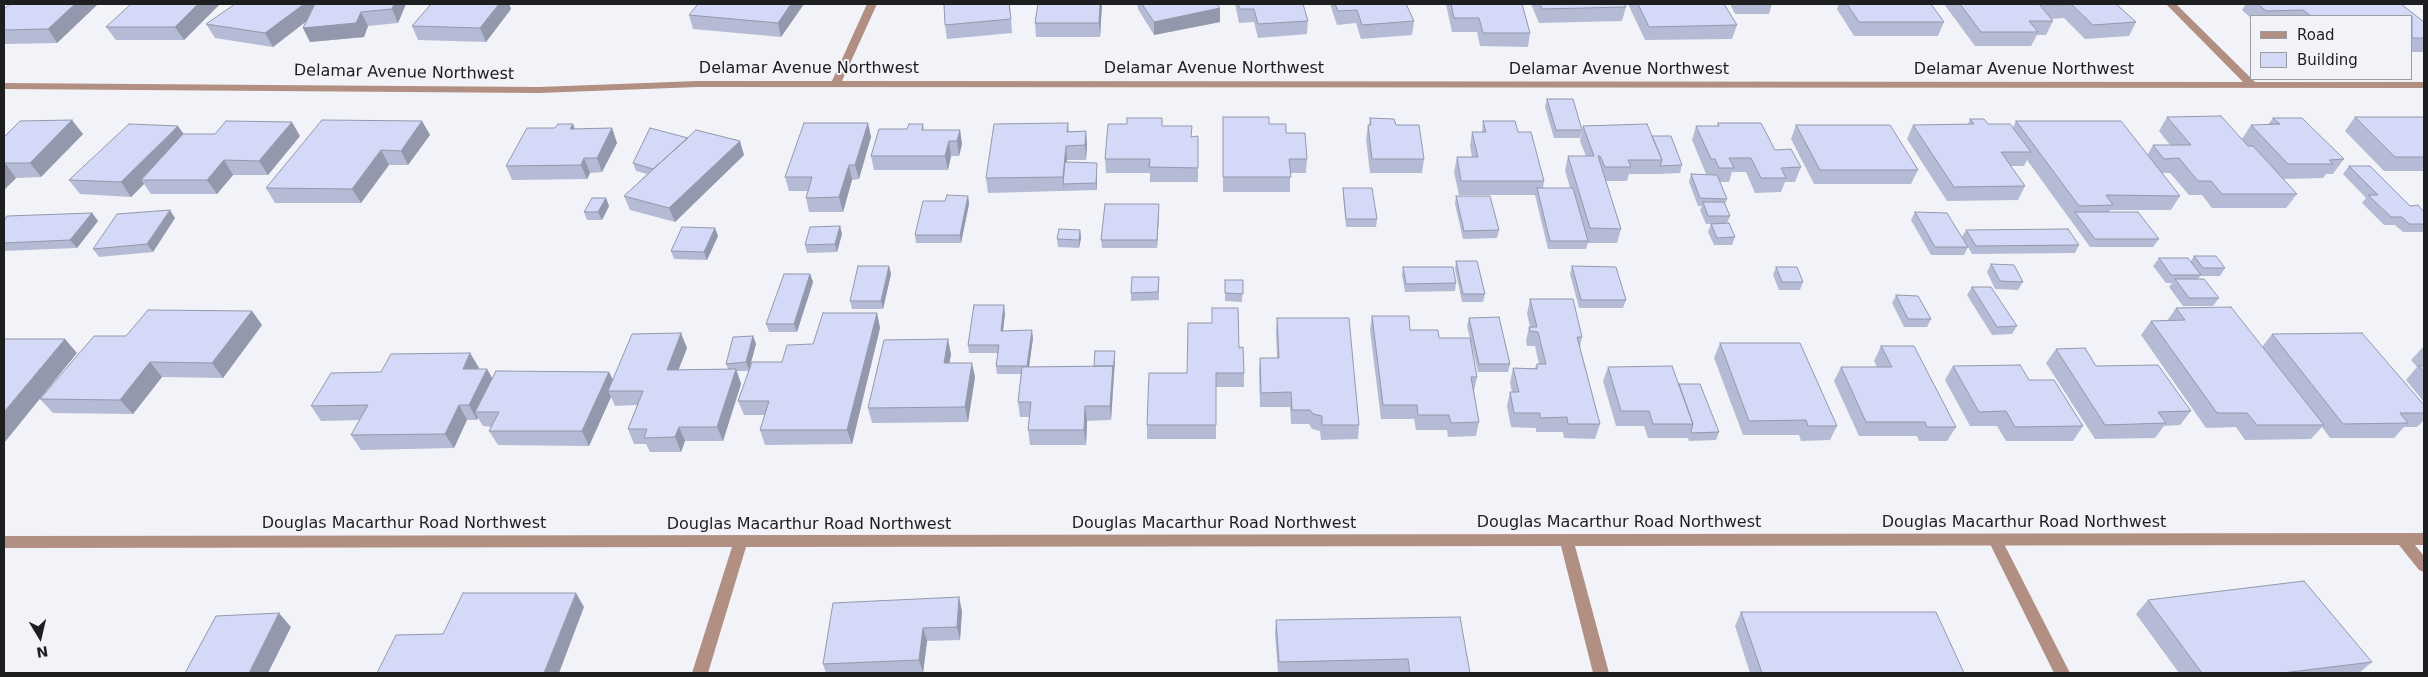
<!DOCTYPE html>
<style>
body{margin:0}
#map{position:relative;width:2428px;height:677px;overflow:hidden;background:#f2f3f8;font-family:"DejaVu Sans",sans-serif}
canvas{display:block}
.frame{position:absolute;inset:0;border:5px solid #1d1e1f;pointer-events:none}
.legend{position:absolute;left:2250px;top:15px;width:162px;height:65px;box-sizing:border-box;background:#f2f3f8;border:1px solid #9d9ea1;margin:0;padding:6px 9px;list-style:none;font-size:15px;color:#1d1e1f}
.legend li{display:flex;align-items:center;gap:10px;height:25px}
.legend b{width:25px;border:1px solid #9d9ea1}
.north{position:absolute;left:15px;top:612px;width:50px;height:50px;-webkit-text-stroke:4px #f2f3f8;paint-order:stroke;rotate:171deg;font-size:14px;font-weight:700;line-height:20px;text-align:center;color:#1d1e1f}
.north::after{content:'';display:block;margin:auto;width:18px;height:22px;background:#1d1e1f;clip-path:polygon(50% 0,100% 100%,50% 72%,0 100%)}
</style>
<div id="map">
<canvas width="2428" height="677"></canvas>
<div class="frame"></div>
<ul class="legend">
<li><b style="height:6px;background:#b28f83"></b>Road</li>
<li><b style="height:14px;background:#d3d9f6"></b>Building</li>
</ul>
<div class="north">N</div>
</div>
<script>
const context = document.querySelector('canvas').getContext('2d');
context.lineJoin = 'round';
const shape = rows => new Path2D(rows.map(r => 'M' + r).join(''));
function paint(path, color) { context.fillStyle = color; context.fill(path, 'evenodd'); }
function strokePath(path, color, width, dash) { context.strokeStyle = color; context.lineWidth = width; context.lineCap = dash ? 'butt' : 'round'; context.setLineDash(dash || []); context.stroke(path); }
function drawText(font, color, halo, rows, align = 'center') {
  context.font = font + ' "DejaVu Sans",sans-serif'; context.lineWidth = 4; context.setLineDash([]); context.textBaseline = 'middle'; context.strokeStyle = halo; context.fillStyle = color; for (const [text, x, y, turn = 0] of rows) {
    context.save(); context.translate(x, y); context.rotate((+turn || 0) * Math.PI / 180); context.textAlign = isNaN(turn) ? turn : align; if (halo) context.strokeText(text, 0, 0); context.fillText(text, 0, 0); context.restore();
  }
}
paint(shape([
 [1995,534,2000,536,2070,673,2054,673,1988,540,1990,536,1995,534]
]), '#b28f83');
paint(shape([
 [867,4,877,4,842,81,2243,82,2166,4,2176,4,2255,82,2424,82,2424,88,698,87,539,93,4,89,4,83,539,87,698,81,832,81,867,4],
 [2424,533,2424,545,2415,545,2424,556,2424,572,2419,570,2399,545,1575,546,1609,673,1593,673,1561,546,746,547,708,673,692,673,732,547,4,548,4,536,2424,533]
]), '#b28f83');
paint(shape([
 [98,4,57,43,4,44,4,9],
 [220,4,184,40,116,40,106,27],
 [406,4,398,23,368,26,364,37,310,42,303,28,306,21,273,47,215,38,206,24],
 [431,4,509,4,511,9,486,42,418,40,412,26],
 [698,4,804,4,781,37,693,29,689,15],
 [1010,4,1012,33,947,39,945,25],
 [1038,4,1102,4,1100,37,1036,37,1035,23],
 [1137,4,1217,4,1220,22,1154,35,1138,9],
 [1235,4,1303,4,1308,21,1307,34,1258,38,1254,22,1239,23],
 [1330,4,1406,4,1414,21,1412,35,1361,39,1356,23,1337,25],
 [1446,4,1522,4,1530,33,1528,47,1480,46,1477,32,1452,32],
 [1531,4,1624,4,1626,7,1622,21,1539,23],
 [1628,4,1724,4,1737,25,1732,39,1645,40],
 [1730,4,1772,4,1769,14,1735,14],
 [1839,4,1931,4,1944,22,1938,36,1854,36,1837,9],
 [1944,4,2116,4,2136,22,2129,36,2085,39,2064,18,2051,19,2053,21,2046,35,2037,35,2031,46,1975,46],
 [2246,4,2401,4,2424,22,2424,52,2412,52,2412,16,2252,16,2252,19,2242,10],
 [1547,99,1582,130,1580,138,1554,138,1545,107],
 [1223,117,1269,124,1286,133,1307,159,1306,173,1290,173,1290,192,1223,192],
 [2167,117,2242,139,2251,125,2268,125,2273,118,2344,159,2333,174,2326,174,2323,178,2283,179,2297,194,2286,208,2212,208,2202,195,2189,195,2170,173,2162,173,2180,196,2171,210,2110,210,2109,212,2159,239,2153,247,2090,247,2027,160,2024,166,2011,166,2025,186,2018,200,1947,201,1907,139,1913,125,1968,124,1970,119,1988,124,2013,127,2016,121,2148,154,2153,145,2170,145,2159,131],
 [2355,117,2424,117,2424,171,2384,171,2345,131],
 [1370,118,1396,125,1424,159,1422,173,1370,173,1366,139,1368,125,1369,125],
 [422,121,430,135,408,165,389,165,361,203,275,203,266,188],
 [1483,121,1518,132,1544,181,1543,188,1570,188,1565,170,1568,156,1586,156,1580,141,1583,126,1652,136,1682,165,1680,173,1657,174,1629,174,1627,181,1606,181,1621,229,1617,243,1588,243,1586,249,1548,249,1535,195,1459,195,1454,172,1457,157,1472,157,1470,146,1472,132,1482,132],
 [868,123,871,137,859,179,852,180,843,212,809,212,806,198,808,191,789,191,785,177],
 [1068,123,1069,131,1086,131,1087,145,1086,160,1067,160,1067,162,1097,171,1097,190,988,193,986,178],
 [1718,123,1775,150,1801,167,1795,182,1785,182,1781,192,1755,193,1746,172,1732,172,1729,182,1720,182,1727,199,1725,204,1730,216,1727,223,1735,237,1732,245,1714,245,1708,232,1711,224,1706,224,1700,210,1702,206,1698,206,1689,182,1691,174,1711,175,1710,174,1706,174,1692,140,1696,126,1717,126],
 [573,124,575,129,612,128,617,143,602,172,590,173,587,179,512,180,506,166,555,128],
 [923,124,924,130,960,130,962,144,959,156,951,156,948,170,874,170,871,156,907,129],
 [1796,125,1918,170,1911,184,1814,184,1791,139],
 [1162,126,1192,137,1198,151,1198,182,1150,182,1150,173,1106,173,1105,159],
 [83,134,41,177,16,178,4,190,4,137],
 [184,134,300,136,268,175,233,175,217,194,151,194,144,184,131,197,80,194,69,180],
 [688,138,744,155,675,222,630,210,624,196,647,174,636,171,633,163],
 [2349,166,2410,206,2424,212,2424,232,2403,232,2395,225,2384,225,2362,203,2366,198,2343,174],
 [1343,188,1377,219,1376,227,1346,227,1343,196],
 [968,196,969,204,961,243,916,243,915,235,945,201],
 [1456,196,1499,230,1497,238,1463,239,1455,204],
 [606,198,609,206,602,220,587,220,584,212],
 [1159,212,1157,248,1102,248,1101,240],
 [1915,212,1962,237,1966,230,2079,245,2075,253,1972,254,1968,247,1964,255,1931,255,1911,220],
 [92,213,98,221,77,248,4,251,4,221],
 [175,218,153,252,99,257,93,249],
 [840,226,842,234,837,252,807,253,805,245],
 [715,228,718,236,707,260,674,259,671,251],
 [1080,230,1081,238,1079,248,1058,247,1057,239],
 [2194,256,2225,268,2220,276,2200,276,2198,279,2219,298,2213,306,2183,306,2169,287,2172,283,2166,283,2153,266,2159,258,2191,261],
 [1456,261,1485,294,1483,302,1462,302,1455,269],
 [1991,264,2023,282,2018,290,1995,289,1987,272],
 [889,266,891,274,883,309,852,309,850,301],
 [1572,266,1626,300,1623,308,1579,308,1570,274],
 [1403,267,1456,283,1455,291,1405,292,1402,275],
 [1776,267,1803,282,1800,290,1779,290,1773,275],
 [810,274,813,282,797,332,769,332,766,324],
 [1159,277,1159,300,1131,301,1131,293],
 [1225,280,1243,280,1242,302,1225,301],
 [1972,287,2017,326,2012,334,1992,335,1967,295],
 [1896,295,1931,319,1927,327,1904,327,1892,303],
 [1530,299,1582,337,1580,347,1600,424,1595,439,1564,438,1563,432,1536,432,1536,428,1511,427,1507,406,1510,392,1512,392,1510,383,1513,368,1535,368,1537,364,1539,364,1535,346,1527,346,1526,341,1529,327,1530,327,1527,314],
 [2176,308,2262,347,2272,334,2424,405,2424,420,2417,427,2404,427,2394,438,2330,438,2322,427,2311,439,2245,440,2236,427,2206,428,2141,335,2151,321,2167,321],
 [252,311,262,325,223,378,162,377,133,414,53,413,40,399,126,336],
 [877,313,880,328,852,444,765,445,760,430,765,415,744,415,738,401,749,371,737,371,741,384,723,441,685,441,681,452,650,452,646,444,634,444,628,429,637,405,615,406,611,397,589,446,498,445,489,431,492,427,483,426,478,418,477,420,467,420,454,448,361,450,351,435,360,420,321,421,311,406,381,372,470,353,479,368,478,369,487,369,492,378,609,372,613,380,687,348,678,370,728,369,726,364,753,336,756,344,750,366,782,362,813,344],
 [1005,313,1003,331,1033,338,1029,367,1094,366,1115,359,1111,420,1087,421,1086,445,1030,445,1028,430,1029,417,1020,417,1018,402,1021,374,997,374,996,366,998,353,969,353,968,345],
 [1372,316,1410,330,1439,338,1477,377,1474,391,1479,422,1476,436,1448,437,1447,430,1416,430,1414,419,1381,419,1370,330],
 [1277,318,1359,425,1358,439,1321,440,1320,431,1312,429,1309,424,1291,424,1290,407,1260,407,1259,372,1260,358,1277,358,1276,332],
 [1469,318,1510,364,1508,372,1478,372,1467,326],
 [1720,343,1837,426,1830,440,1801,441,1799,435,1743,435,1714,358],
 [1881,346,1956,427,1947,441,1919,441,1917,436,1859,436,1834,381,1841,367,1877,367,1874,361],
 [2424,346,2424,402,2406,380,2417,367,2411,360],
 [1239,348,1244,373,1244,387,1216,387,1216,439,1147,439,1147,425,1187,373],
 [2056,349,2191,411,2180,425,2164,426,2155,438,2095,439,2046,363],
 [951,354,949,363,975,377,968,422,872,423,868,408],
 [1953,366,2029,380,2083,426,2073,441,2006,441,1997,426,1970,426,1945,380],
 [1608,367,1679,384,1719,432,1716,440,1689,441,1688,438,1648,438,1644,426,1616,426,1603,381],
 [2148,600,2372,662,2359,673,2179,673,2136,614],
 [962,611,960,640,927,641,923,673,826,673,823,664],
 [1741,612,1964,673,1750,673,1735,626],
 [1276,620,1470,673,1278,673,1275,634]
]), '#b5bbd4');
paint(shape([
 [75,4,98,4,57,43,48,29],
 [198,4,220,4,184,40,175,27],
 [304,4,329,4,273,47,265,33],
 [394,4,406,4,398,23,392,9],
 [499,4,509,4,511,9,486,42,480,28],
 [791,4,804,4,781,37,778,23],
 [1100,4,1102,4,1100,37,1099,23],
 [1220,8,1220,22,1154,35,1154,22],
 [361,12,368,26,364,37,310,42,303,28],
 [72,120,83,134,41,177,30,163],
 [422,121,430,135,408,165,401,151],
 [292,122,300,136,268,175,259,161],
 [868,123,871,137,859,179,855,165],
 [573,124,578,138,570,129],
 [178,126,188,140,141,180,144,184,131,197,121,182],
 [612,128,617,143,602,172,597,158],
 [960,130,962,144,959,156,957,141],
 [1086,131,1087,145,1086,160,1085,145],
 [740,141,744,155,675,222,669,208],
 [949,141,951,156,948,170,945,156],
 [1066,146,1067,160,1065,183,1063,184,1064,191,1063,177],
 [381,150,389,165,361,203,352,189],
 [584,158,590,173,587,179,581,165],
 [224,160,233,175,217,194,207,180],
 [5,163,16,178,4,190,4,164],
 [1097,163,1097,190,1096,183],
 [849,165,852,180,843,212,839,197],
 [968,196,969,204,961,243,960,235],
 [606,198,609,206,602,220,598,212],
 [1159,204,1159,212,1157,248,1157,240],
 [170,210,175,218,153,252,147,244],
 [92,213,98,221,77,248,70,240],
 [840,226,842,234,837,252,835,244],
 [715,228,718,236,707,260,704,252],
 [1080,230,1081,238,1079,248,1079,240],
 [889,266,891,274,883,309,881,301],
 [810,274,813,282,797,332,794,324],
 [1004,305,1005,313,1002,339,1001,331],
 [252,311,262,325,223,378,212,363],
 [877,313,880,328,852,444,847,430],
 [1032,330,1033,338,1028,374,1027,366],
 [681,333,687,348,673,384,667,370],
 [753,336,756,344,749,370,746,362],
 [65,339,77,353,4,443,4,412],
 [948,339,951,354,947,377,944,363],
 [1115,351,1115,359,1111,420,1110,406,1113,366],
 [470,353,479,368,471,384,463,369],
 [150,362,162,377,133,414,120,400],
 [972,363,975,377,968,422,965,407],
 [487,369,495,383,475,412,478,418,477,420,469,405],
 [736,369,741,384,723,441,717,427],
 [609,372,616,386,608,391,611,397,589,446,582,431],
 [459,405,467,420,454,448,445,434],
 [1085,406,1087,421,1086,445,1084,430],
 [679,427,685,441,681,452,675,437],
 [576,593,584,607,559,673,544,673],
 [959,597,962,611,960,640,957,627],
 [279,613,291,627,268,673,249,673],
 [923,628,927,641,923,673,919,660]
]), '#9498ac');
const building = shape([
 [10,4,75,4,48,29,4,30,4,9,10,4],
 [131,4,198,4,175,27,106,27,131,4],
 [235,4,304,4,265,33,206,24,235,4],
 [315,4,394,4,392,9,361,12,356,23,303,28,315,4],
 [431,4,499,4,480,28,412,26,431,4],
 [698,4,791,4,778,23,689,15,698,4],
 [944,4,1009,4,1011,19,945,25,944,4],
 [1038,4,1100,4,1099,23,1035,23,1038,4],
 [1142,4,1217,4,1220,8,1154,22,1142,4],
 [1238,4,1303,4,1308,21,1258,24,1254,9,1240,9,1238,4],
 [1335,4,1406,4,1414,21,1362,25,1357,10,1338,11,1335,4],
 [1451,4,1522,4,1530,33,1483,33,1479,18,1454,18,1451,4],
 [1540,4,1624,4,1626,7,1542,9,1540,4],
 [1638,4,1724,4,1737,25,1649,27,1638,4],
 [1847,4,1931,4,1944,22,1859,22,1847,4],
 [1960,4,2039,4,2053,21,2029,21,2038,32,1981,32,1960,4],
 [2053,4,2116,4,2136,22,2093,25,2071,4,2054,5,2053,4],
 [2258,4,2401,4,2424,22,2424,38,2412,38,2412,16,2311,16,2303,10,2266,11,2258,4],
 [1547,99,1573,99,1582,130,1556,130,1547,99],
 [2221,116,2248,146,2253,146,2297,194,2222,194,2211,181,2198,181,2179,158,2164,159,2153,145,2191,145,2167,117,2221,116],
 [1223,117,1269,117,1269,124,1286,124,1286,133,1305,133,1307,159,1289,159,1291,177,1223,177,1223,117],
 [2355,117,2424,117,2424,157,2395,157,2355,117],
 [1127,118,1162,118,1162,126,1192,126,1191,137,1198,136,1198,168,1149,167,1150,159,1105,159,1108,124,1127,124,1127,118],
 [1370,118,1394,119,1396,125,1419,125,1424,159,1372,159,1368,125,1371,125,1370,118],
 [2273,118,2302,118,2344,159,2329,160,2333,164,2288,164,2251,125,2280,124,2273,118],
 [1970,119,1984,119,1988,124,2010,124,2031,152,2001,152,2025,186,1954,187,1913,125,1974,124,1970,119],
 [72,120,30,163,5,163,4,164,4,137,20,121,72,120],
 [322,120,422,121,401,151,381,150,352,189,266,188,322,120],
 [226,121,292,122,259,161,224,160,207,180,141,180,183,134,215,134,226,121],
 [1483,121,1515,121,1518,132,1531,132,1544,181,1461,181,1457,157,1478,157,1472,132,1486,132,1483,121],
 [2016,121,2121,121,2180,196,2106,195,2113,205,2079,206,2016,121],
 [804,123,868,123,855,165,849,165,839,197,806,198,812,177,785,177,804,123],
 [1068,123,1067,132,1086,131,1085,145,1066,146,1063,177,986,178,994,124,1068,123],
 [1718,123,1761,123,1775,150,1791,149,1801,167,1781,168,1786,178,1761,178,1751,158,1729,158,1734,168,1719,168,1715,159,1711,159,1696,126,1719,126,1718,123],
 [129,124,178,126,121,182,69,180,129,124],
 [558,124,573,124,570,129,612,128,597,158,584,158,581,165,506,166,527,128,555,128,558,124],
 [909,124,923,124,922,130,960,130,957,141,949,141,945,156,871,156,879,129,907,129,909,124],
 [1647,124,1662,160,1628,160,1631,167,1605,167,1600,156,1598,156,1621,229,1590,228,1568,156,1594,156,1583,126,1647,124],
 [1796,125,1890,125,1918,170,1820,170,1796,125],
 [650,128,688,138,653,169,633,163,650,128],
 [696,130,740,141,669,208,624,196,696,130],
 [1652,136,1671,136,1682,165,1660,166,1662,160,1652,136],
 [1065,162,1097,163,1096,183,1063,184,1065,162],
 [2349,166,2370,166,2410,206,2418,205,2424,212,2424,224,2409,224,2402,217,2391,217,2368,195,2378,195,2349,166],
 [1691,174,1717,175,1727,199,1700,198,1691,174],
 [1343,188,1372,188,1377,219,1346,219,1343,188],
 [1537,188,1573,188,1588,241,1550,241,1537,188],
 [947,195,968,196,960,235,915,235,923,201,945,201,947,195],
 [1456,196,1490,196,1499,230,1464,231,1456,196],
 [592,198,606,198,598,212,584,212,592,198],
 [1703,202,1724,202,1730,216,1708,216,1703,202],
 [1105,204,1159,204,1157,240,1101,240,1105,204],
 [170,210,147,244,93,249,117,214,170,210],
 [1915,212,1947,213,1968,247,1935,247,1915,212],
 [2075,212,2138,212,2159,239,2095,239,2075,212],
 [92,213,70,240,4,243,4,221,7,216,92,213],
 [1729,223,1735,237,1717,238,1711,224,1729,223],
 [840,226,835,244,805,245,810,227,840,226],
 [682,227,715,228,704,252,671,251,682,227],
 [1059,229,1080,230,1079,240,1057,239,1059,229],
 [2068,229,2079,245,1976,246,1966,230,2068,229],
 [2194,256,2216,256,2225,268,2203,268,2194,256],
 [2159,258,2188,258,2201,275,2171,275,2159,258],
 [1456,261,1477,261,1485,294,1463,294,1456,261],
 [1991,264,2014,265,2023,282,2000,281,1991,264],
 [858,266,889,266,881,301,850,301,858,266],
 [1572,266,1616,267,1626,300,1581,300,1572,266],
 [1403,267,1453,267,1456,283,1406,284,1403,267],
 [1776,267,1797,267,1803,282,1782,282,1776,267],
 [784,274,810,274,794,324,766,324,784,274],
 [1132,277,1159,277,1158,292,1131,293,1132,277],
 [2175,279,2204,279,2219,298,2189,298,2175,279],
 [1225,280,1243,280,1243,294,1225,293,1225,280],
 [1972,287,1991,287,2017,326,1997,327,1972,287],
 [1896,295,1918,296,1931,319,1908,319,1896,295],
 [1530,299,1573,299,1582,337,1577,337,1600,424,1568,424,1567,417,1540,418,1540,413,1514,413,1510,392,1519,392,1513,368,1537,369,1537,364,1546,364,1538,332,1530,331,1529,327,1537,327,1530,299],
 [974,305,1004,305,1001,331,1032,330,1027,366,996,366,999,345,968,345,974,305],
 [2231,307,2324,425,2257,425,2247,413,2217,413,2151,321,2185,320,2176,308,2231,307],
 [1212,308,1238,308,1239,348,1243,347,1244,373,1216,373,1216,425,1147,425,1149,373,1187,373,1188,323,1212,323,1212,308],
 [148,310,252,311,212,363,150,362,120,400,40,399,94,336,126,336,148,310],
 [823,313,877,313,847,430,760,430,769,401,738,401,752,362,782,362,787,345,813,344,823,313],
 [1372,316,1409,316,1410,330,1438,330,1439,338,1470,338,1477,377,1471,377,1479,422,1451,423,1449,415,1418,415,1417,405,1383,405,1372,316],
 [1499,317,1510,364,1479,364,1469,318,1499,317],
 [1277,318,1349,318,1359,425,1322,425,1322,416,1313,414,1310,410,1292,410,1291,392,1261,393,1260,358,1279,358,1277,318],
 [681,333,667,370,736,369,717,427,679,427,675,437,644,438,647,429,628,429,643,391,608,391,632,334,681,333],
 [2362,333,2424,405,2424,413,2400,413,2408,423,2343,424,2272,334,2362,333],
 [753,336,746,362,726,364,733,337,753,336],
 [4,339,65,339,4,412,4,339],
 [948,339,944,363,972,363,965,407,868,408,884,340,948,339],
 [1720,343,1800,343,1837,426,1808,426,1806,420,1749,421,1720,343],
 [1881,346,1914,346,1956,427,1927,427,1925,422,1866,422,1841,367,1892,367,1881,346],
 [2085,348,2096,366,2158,365,2191,411,2158,412,2166,423,2105,425,2056,349,2085,348],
 [1095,351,1115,351,1113,373,1113,366,1094,366,1095,351],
 [470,353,463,369,487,369,469,405,459,405,445,434,351,435,368,405,311,406,331,373,381,372,391,354,470,353],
 [2020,365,2029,380,2054,380,2083,426,2015,427,2006,411,1979,412,1953,366,2020,365],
 [1113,366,1110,406,1085,406,1084,430,1028,430,1031,402,1018,402,1022,367,1113,366],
 [1672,366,1693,424,1653,424,1649,411,1621,411,1608,367,1672,366],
 [2419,366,2424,366,2424,372,2419,366],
 [496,371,609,372,582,431,489,431,499,412,475,412,496,371],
 [1679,384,1700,384,1719,432,1692,433,1691,431,1693,424,1679,384],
 [2304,581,2372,662,2282,673,2202,673,2148,600,2304,581],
 [463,593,576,593,544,673,377,673,396,635,443,634,463,593],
 [959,597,957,627,923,628,919,660,823,664,833,603,959,597],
 [1741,612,1936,612,1964,673,1762,673,1741,612],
 [279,613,249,673,185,673,216,616,279,613],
 [1460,617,1470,673,1410,673,1408,659,1279,662,1276,620,1460,617]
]);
paint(building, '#d3d9f6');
strokePath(building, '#9498ac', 1);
drawText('16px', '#1d1e1f', '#f2f3f8', [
 ["Delamar Avenue Northwest",809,69],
 ["Delamar Avenue Northwest",1214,69],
 ["Delamar Avenue Northwest",1619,70],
 ["Delamar Avenue Northwest",2024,70],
 ["Delamar Avenue Northwest",404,73,1],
 ["Douglas Macarthur Road Northwest",1619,523],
 ["Douglas Macarthur Road Northwest",2024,523],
 ["Douglas Macarthur Road Northwest",404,524],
 ["Douglas Macarthur Road Northwest",1214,524],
 ["Douglas Macarthur Road Northwest",809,525]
]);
</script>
